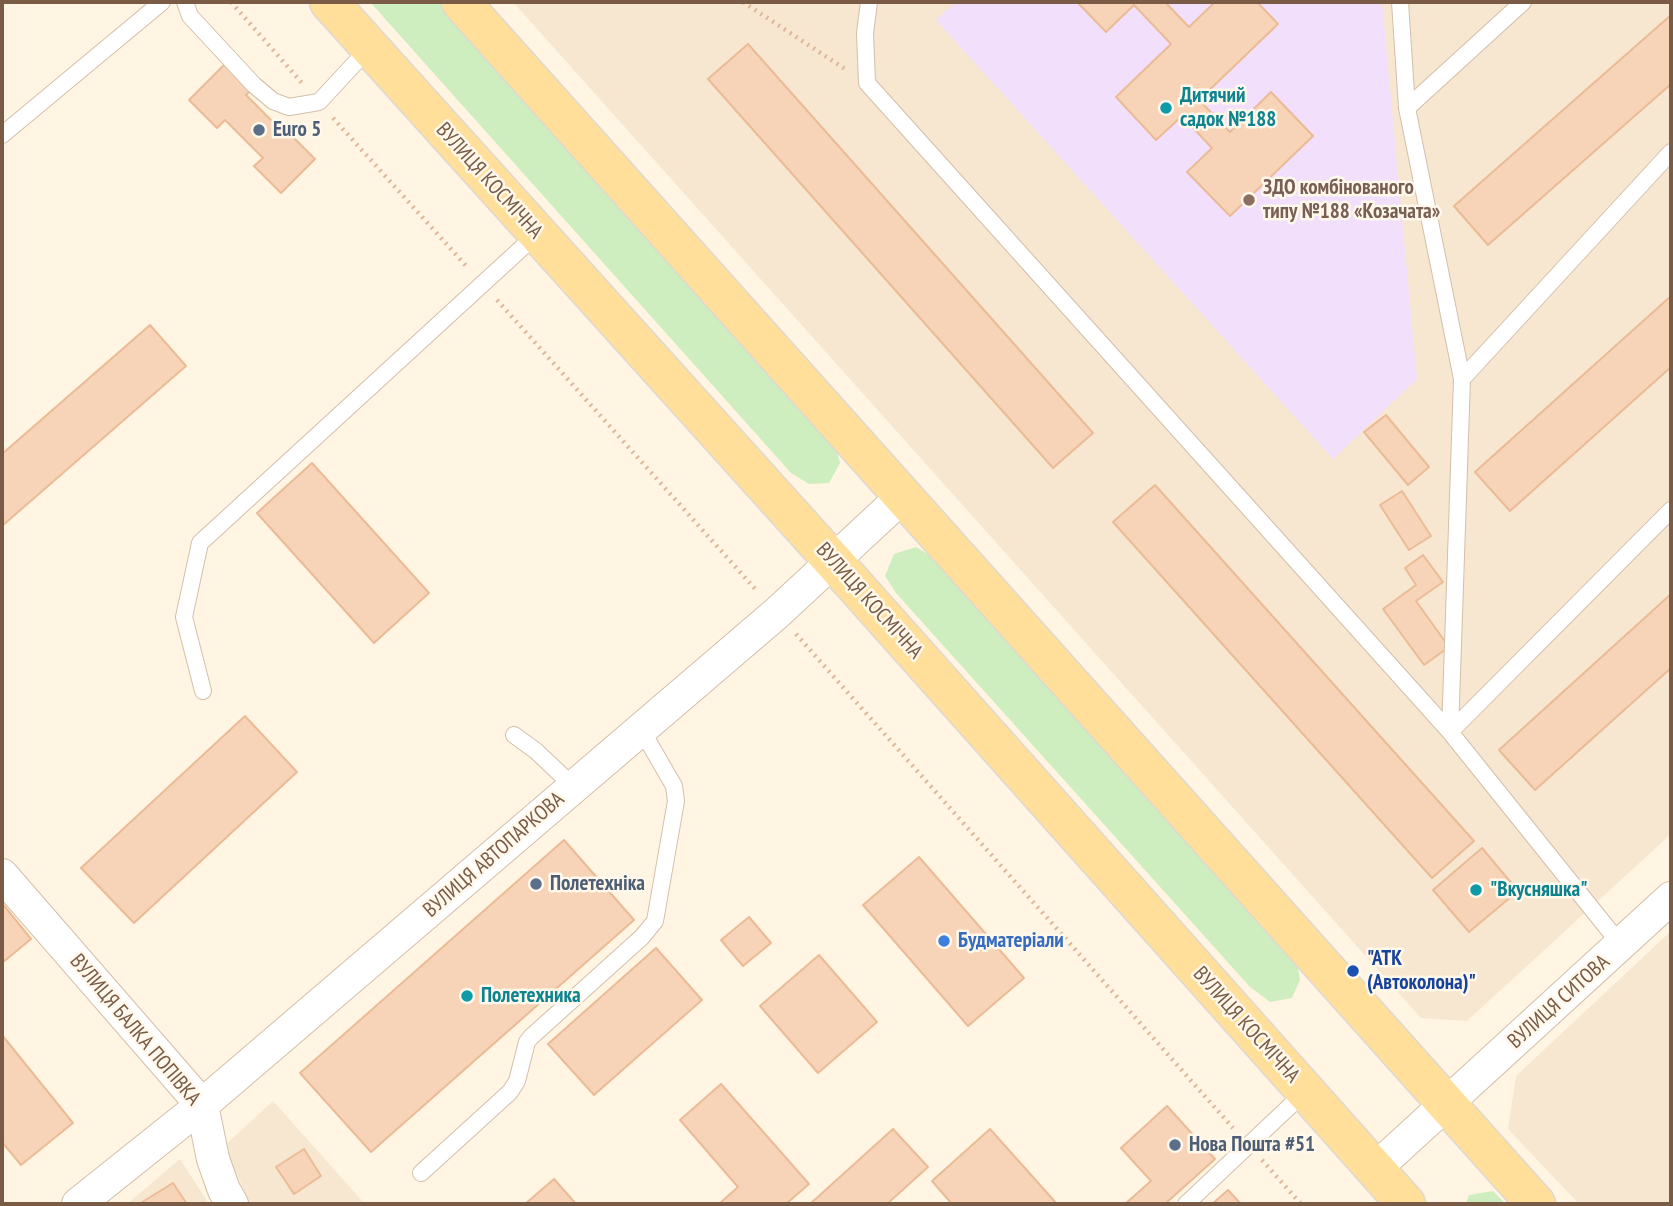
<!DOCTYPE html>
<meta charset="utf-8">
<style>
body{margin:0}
#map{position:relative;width:1673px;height:1206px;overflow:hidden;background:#fff5e2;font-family:"PT Sans Narrow",sans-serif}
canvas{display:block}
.frame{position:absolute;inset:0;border:4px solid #795b46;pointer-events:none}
</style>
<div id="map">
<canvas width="1673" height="1206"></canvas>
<div class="frame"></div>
</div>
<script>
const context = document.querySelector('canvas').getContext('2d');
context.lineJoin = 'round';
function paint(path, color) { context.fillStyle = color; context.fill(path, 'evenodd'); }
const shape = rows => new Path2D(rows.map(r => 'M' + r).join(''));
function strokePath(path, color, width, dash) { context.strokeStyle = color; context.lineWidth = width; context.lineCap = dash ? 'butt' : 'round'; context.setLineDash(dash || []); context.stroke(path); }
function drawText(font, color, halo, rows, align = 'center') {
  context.font = font + ' "PT Sans Narrow",sans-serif'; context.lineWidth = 5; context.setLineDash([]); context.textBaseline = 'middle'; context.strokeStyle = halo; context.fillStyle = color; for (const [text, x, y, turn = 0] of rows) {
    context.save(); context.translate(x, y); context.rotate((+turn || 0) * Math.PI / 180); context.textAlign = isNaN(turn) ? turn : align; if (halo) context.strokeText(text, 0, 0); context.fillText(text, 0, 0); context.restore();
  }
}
paint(shape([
 [513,2,1671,2,1671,834,1467,1021,1421,1018],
 [1671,931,1671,1204,1579,1204,1508,1129,1516,1076],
 [273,1101,365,1204,250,1204,224,1146],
 [180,1159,209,1204,127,1204]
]), '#f7e7d0');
paint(shape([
 [956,2,1382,2,1417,379,1333,459,936,20]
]), '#f2dffb');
paint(shape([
 [370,2,441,2,835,444,840,463,829,483,809,484,791,473],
 [916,547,936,559,1297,962,1300,980,1292,998,1270,1002,1250,987,896,593,885,576,894,554],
 [1493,1191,1506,1204,1466,1204,1469,1195]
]), '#cfeebf');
const building = shape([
 [1077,2,1165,2,1189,27,1215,2,1257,2,1278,24,1199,100,1230,132,1271,92,1313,136,1230,216,1187,172,1212,148,1182,116,1156,140,1116,97,1171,44,1134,5,1106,32,1077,2],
 [1671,15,1671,84,1488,245,1454,206,1671,15],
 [748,44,1093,433,1053,468,708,79,748,44],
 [226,63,252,89,246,95,287,136,289,133,315,159,281,193,254,166,263,158,225,120,217,128,189,100,226,63],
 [1671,296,1671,367,1510,511,1475,472,1671,296],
 [150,325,186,366,2,526,2,454,150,325],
 [1386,415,1429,467,1408,485,1364,432,1386,415],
 [312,463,429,593,374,643,257,513,312,463],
 [1155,485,1474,841,1432,878,1113,522,1155,485],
 [1402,491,1431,536,1409,550,1380,505,1402,491],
 [1423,555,1443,582,1416,601,1449,647,1424,665,1383,609,1416,585,1405,568,1423,555],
 [1671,594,1671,668,1535,790,1499,750,1671,594],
 [245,716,297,772,134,923,81,868,245,716],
 [564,840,634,920,371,1152,300,1073,564,840],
 [1482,848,1518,891,1469,932,1433,890,1482,848],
 [919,857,1024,978,968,1026,863,905,919,857],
 [2,903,31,939,2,963,2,903],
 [749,917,771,943,743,966,721,940,749,917],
 [656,948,702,1000,594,1095,548,1044,656,948],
 [819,955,877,1022,818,1073,760,1006,819,955],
 [2,1035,73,1123,21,1165,2,1142,2,1035],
 [721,1084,809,1184,786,1204,719,1204,738,1187,680,1120,721,1084],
 [1167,1106,1215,1159,1165,1204,1125,1204,1151,1181,1121,1148,1167,1106],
 [893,1129,928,1167,887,1204,810,1204,893,1129],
 [990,1129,1057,1204,952,1204,932,1181,990,1129],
 [304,1149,321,1176,294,1194,276,1167,304,1149],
 [554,1179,576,1204,525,1204,554,1179],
 [173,1183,187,1204,139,1204,173,1183],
 [1228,1190,1241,1204,1212,1204,1228,1190]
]);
paint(building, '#f7d4b7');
strokePath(building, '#ebbb96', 2);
const lane = shape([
 [185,2,190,16,254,85,273,101,289,107,319,102,369,48],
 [869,2,865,33,867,83,1450,732,1621,945],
 [1400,2,1407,108,1462,379,1450,732,1671,510],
 [1407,108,1523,2],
 [2,135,162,2],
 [1462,379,1671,152],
 [203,691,184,617,200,543,537,234],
 [514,735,536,751,574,787],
 [421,1173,510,1092,517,1081,527,1042,531,1037,642,937,655,921,676,801,674,786,641,729],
 [1186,1204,1306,1091]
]);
const street = shape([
 [2,875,202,1105,213,1159,224,1190,232,1204],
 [1375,1169,1671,898],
 [78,1204,202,1105,777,613,903,496]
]);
const primary = shape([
 [329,2,833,561,1406,1204],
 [461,2,1536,1204]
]);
strokePath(lane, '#d3bfaa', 18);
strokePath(street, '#d3bfaa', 34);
strokePath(primary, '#dfd8d3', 41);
strokePath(shape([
 [231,2,302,83],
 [743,2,845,69],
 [333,118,468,268],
 [497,300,757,591],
 [796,634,1233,1128],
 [1262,1160,1301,1204]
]), '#dcb79a', 4.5, [2, 5]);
strokePath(lane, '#fff', 16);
strokePath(street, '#fff', 32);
strokePath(primary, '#ffdf99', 38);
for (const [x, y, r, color] of [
 [1166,108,7,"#0f9aa8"],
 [259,130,7,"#5c6f8a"],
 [1249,200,7,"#8d6e63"],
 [536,884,7,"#5c6f8a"],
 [1476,890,7,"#0f9aa8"],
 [944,941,7,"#3f7fe0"],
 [1353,971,7,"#1a4fb4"],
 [467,996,7,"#0f9aa8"],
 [1175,1145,7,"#5c6f8a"]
]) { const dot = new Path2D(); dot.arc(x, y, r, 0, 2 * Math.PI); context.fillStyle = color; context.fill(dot); strokePath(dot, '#fff8eb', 2.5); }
drawText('bold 21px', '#0d838f', '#fff8eb', [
 ["Дитячий",1180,96],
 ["садок №188",1180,120],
 ["\"Вкусняшка\"",1490,890],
 ["Полетехника",481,996]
], 'left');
drawText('bold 21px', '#4e5e75', '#fff8eb', [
 ["Euro 5",273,130],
 ["Полетехніка",550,884],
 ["Нова Пошта #51",1189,1145]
], 'left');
drawText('21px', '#795b46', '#fff8eb', [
 ["ВУЛИЦЯ КОСМІЧНА",489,181,48],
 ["ВУЛИЦЯ КОСМІЧНА",869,601,48],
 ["ВУЛИЦЯ АВТОПАРКОВА",494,855,-41],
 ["ВУЛИЦЯ СИТОВА",1559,1002,-42],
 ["ВУЛИЦЯ КОСМІЧНА",1246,1025,48],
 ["ВУЛИЦЯ БАЛКА ПОПІВКА",135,1030,50]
]);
drawText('bold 21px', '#785e54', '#fff8eb', [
 ["ЗДО комбінованого",1263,188],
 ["типу №188 «Козачата»",1263,212]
], 'left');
drawText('bold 21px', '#366cbe', '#fff8eb', [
 ["Будматеріали",958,941]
], 'left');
drawText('bold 21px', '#164399', '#fff8eb', [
 ["\"АТК",1367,959],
 ["(Автоколона)\"",1367,983]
], 'left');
</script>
